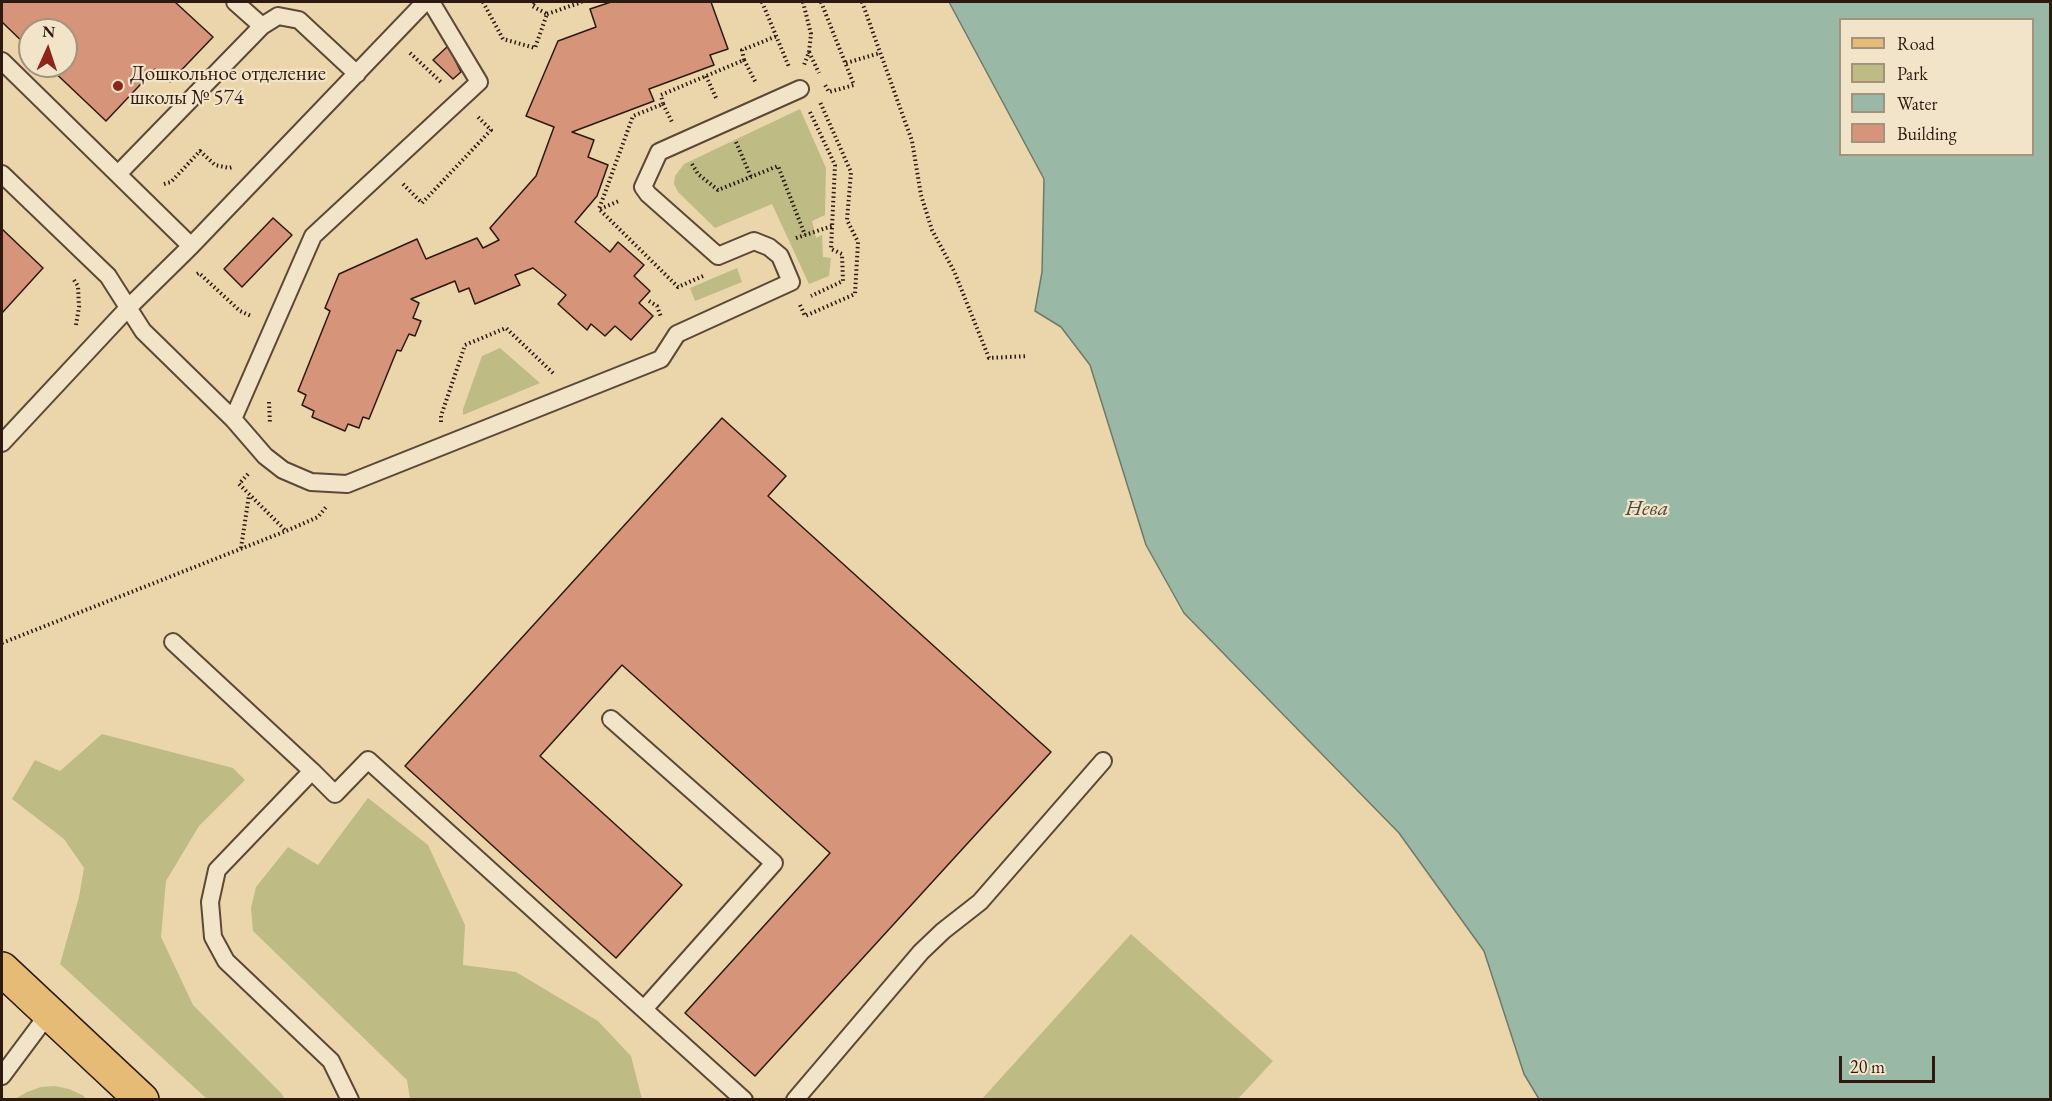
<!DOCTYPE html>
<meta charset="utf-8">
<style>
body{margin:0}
#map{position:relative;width:2052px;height:1101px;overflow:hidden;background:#ebd6ab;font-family:"EB Garamond",serif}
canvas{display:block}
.frame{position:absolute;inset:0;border:3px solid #2d1910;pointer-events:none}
.legend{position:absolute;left:1839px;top:18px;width:195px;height:138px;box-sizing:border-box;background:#f2e4c8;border:2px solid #a3937e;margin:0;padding:8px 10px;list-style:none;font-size:18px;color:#2d1910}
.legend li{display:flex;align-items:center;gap:12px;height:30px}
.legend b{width:30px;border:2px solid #a3937e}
.north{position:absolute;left:18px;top:18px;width:60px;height:60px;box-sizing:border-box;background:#f2e4c8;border:2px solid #a3937e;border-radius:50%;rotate:3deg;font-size:16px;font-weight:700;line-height:24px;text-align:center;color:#2d1910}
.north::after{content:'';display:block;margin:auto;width:21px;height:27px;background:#8f2418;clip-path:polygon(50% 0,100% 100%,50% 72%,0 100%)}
.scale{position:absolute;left:1839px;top:1056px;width:96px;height:27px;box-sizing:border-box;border:3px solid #2d1910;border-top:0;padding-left:8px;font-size:18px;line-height:21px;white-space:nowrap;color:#2d1910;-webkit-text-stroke:4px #f2e4c8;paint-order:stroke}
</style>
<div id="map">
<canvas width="2052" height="1101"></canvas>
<div class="frame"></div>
<ul class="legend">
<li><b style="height:8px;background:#e6bb76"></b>Road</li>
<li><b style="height:16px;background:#bebc84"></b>Park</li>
<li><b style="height:16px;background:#99b9a6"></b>Water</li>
<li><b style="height:16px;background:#d6957a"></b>Building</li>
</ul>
<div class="north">N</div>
<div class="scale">20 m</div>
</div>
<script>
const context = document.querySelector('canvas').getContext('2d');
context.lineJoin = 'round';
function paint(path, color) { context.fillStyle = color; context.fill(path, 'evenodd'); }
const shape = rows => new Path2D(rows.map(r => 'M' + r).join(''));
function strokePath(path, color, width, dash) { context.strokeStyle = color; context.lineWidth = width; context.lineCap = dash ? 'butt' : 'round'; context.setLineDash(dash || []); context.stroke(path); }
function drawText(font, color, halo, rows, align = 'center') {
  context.font = font + ' "EB Garamond",serif'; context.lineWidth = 4.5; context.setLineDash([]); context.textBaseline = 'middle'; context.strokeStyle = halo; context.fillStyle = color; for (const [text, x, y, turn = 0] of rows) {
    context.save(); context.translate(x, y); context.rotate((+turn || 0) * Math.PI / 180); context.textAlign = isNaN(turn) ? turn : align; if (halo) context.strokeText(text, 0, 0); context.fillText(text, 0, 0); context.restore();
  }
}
paint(shape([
 [800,109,826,168,825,215,812,221,816,238,822,235,823,257,831,258,829,276,809,284,772,204,715,228,678,192,674,184,675,176,684,164],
 [737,268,742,282,695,301,690,288],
 [500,348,540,383,463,415,463,409,482,356],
 [102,734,233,768,245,780,199,826,166,881,161,937,193,1005,281,1093,285,1099,207,1099,60,964,79,897,84,868,64,839,12,799,35,760,60,771],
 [368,798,428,845,465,925,463,965,516,972,598,1021,631,1056,642,1099,410,1099,407,1080,253,931,251,908,256,887,288,847,318,865],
 [1131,934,1273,1061,1238,1099,982,1099],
 [55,1086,69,1089,82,1095,87,1099,15,1099,27,1092,41,1087]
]), '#bebc84');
const water = shape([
 [949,2,2050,2,2050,1099,1539,1099,1524,1074,1484,951,1399,833,1184,613,1146,545,1090,365,1061,327,1035,311,1042,272,1044,179,949,2],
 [1840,20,2032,20,2032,154,1840,154,1840,20]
]);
paint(water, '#99b9a6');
strokePath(water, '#6e796a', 1.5);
const building = shape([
 [2,2,175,2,213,37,170,82,155,69,106,121,48,66,66,66,66,30,30,30,30,49,2,22,2,2],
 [611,2,711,2,728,49,710,55,714,65,649,89,654,101,572,132,594,140,588,157,608,165,597,196,575,222,610,252,618,242,644,265,634,276,650,291,639,303,653,316,631,340,615,326,605,336,591,324,587,330,558,304,566,295,533,268,515,275,520,285,475,304,469,288,459,292,455,281,411,299,419,303,413,318,421,321,415,336,409,334,401,351,397,350,369,419,363,417,359,428,348,424,345,431,312,417,314,411,302,405,306,395,298,391,330,311,325,308,339,274,417,239,426,259,477,238,483,248,499,240,490,228,536,176,554,127,526,116,558,41,596,27,590,9,611,2],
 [448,46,461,72,453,79,433,60,448,46],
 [273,218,292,235,242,287,224,269,273,218],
 [2,229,43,268,2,313,2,229],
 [722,418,786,476,768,496,1051,752,755,1076,685,1013,830,853,622,665,540,756,682,885,616,958,405,766,722,418]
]);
paint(building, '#d6957a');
strokePath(building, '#2d1910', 1.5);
const service = shape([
 [235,2,262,26,278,16,299,20,357,74],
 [2,61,191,246],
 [2,174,108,276,143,331,233,419,265,456,283,470,311,482,347,484,661,359,677,334,791,282,780,256,769,247,754,241,718,256,648,194,643,187,659,152,800,89],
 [118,174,262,26],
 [233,419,313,236,479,82,431,2],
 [2,443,128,308,191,246,425,2],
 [173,642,312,771,335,794,368,760,744,1100],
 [611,719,774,863,644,1009],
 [312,771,217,870,210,902,213,937,226,961,331,1061,350,1100],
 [2,1076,49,1013],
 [795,1100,921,952,943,931,980,902,1103,761]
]);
const primary = shape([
 [2,969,142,1100]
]);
strokePath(service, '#5c4837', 20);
strokePath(primary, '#2d1910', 36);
strokePath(shape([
 [483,2,503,39,535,48,547,14,532,6,535,2],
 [762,2,789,67],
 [803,2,811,34,809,52,804,65],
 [821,2,854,85,829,92,825,85],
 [862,2,912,141,921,195,932,230,954,271,989,358,1028,356],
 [547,14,582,2],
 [809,52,819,73],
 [410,53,442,83],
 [744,60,756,83],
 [846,63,880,53],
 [706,76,717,100],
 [663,104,672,122],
 [810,112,835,165,831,249,842,254,843,281,811,296],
 [736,142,751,177],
 [692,164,698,174,718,190,778,166,805,235],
 [164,184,171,182,200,151,215,165,229,168,233,167],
 [403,184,422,203,491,130,478,117],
 [600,209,619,201],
 [796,238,832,226],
 [197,274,199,273,240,311,251,316],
 [703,276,678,287,599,209,633,116,663,104,661,95,744,60,742,50,777,36],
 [74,280,78,286,79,307,76,325],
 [649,301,657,306,661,317],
 [800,305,805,316,855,294,858,242,847,220,851,172,820,102],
 [269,402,270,424],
 [441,422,441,416,465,345,506,328,555,375],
 [248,474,239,484,286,531],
 [241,548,249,495],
 [2,643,286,531,318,517,326,507]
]), '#2d1910', 4, [1.5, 3]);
strokePath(service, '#f2e4c8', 16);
strokePath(primary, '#e6bb76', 33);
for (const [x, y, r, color] of [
 [118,86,6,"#8f2418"]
]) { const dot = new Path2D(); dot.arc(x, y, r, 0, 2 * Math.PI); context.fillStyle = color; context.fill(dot); strokePath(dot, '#f2e4c8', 2); }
drawText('21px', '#2d1910', '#f2e4c8', [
 ["Дошкольное отделение",130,74],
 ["школы № 574",130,98]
], 'left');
drawText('italic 22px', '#4d493d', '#f2e4c8', [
 ["Нева",1647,509]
]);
</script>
